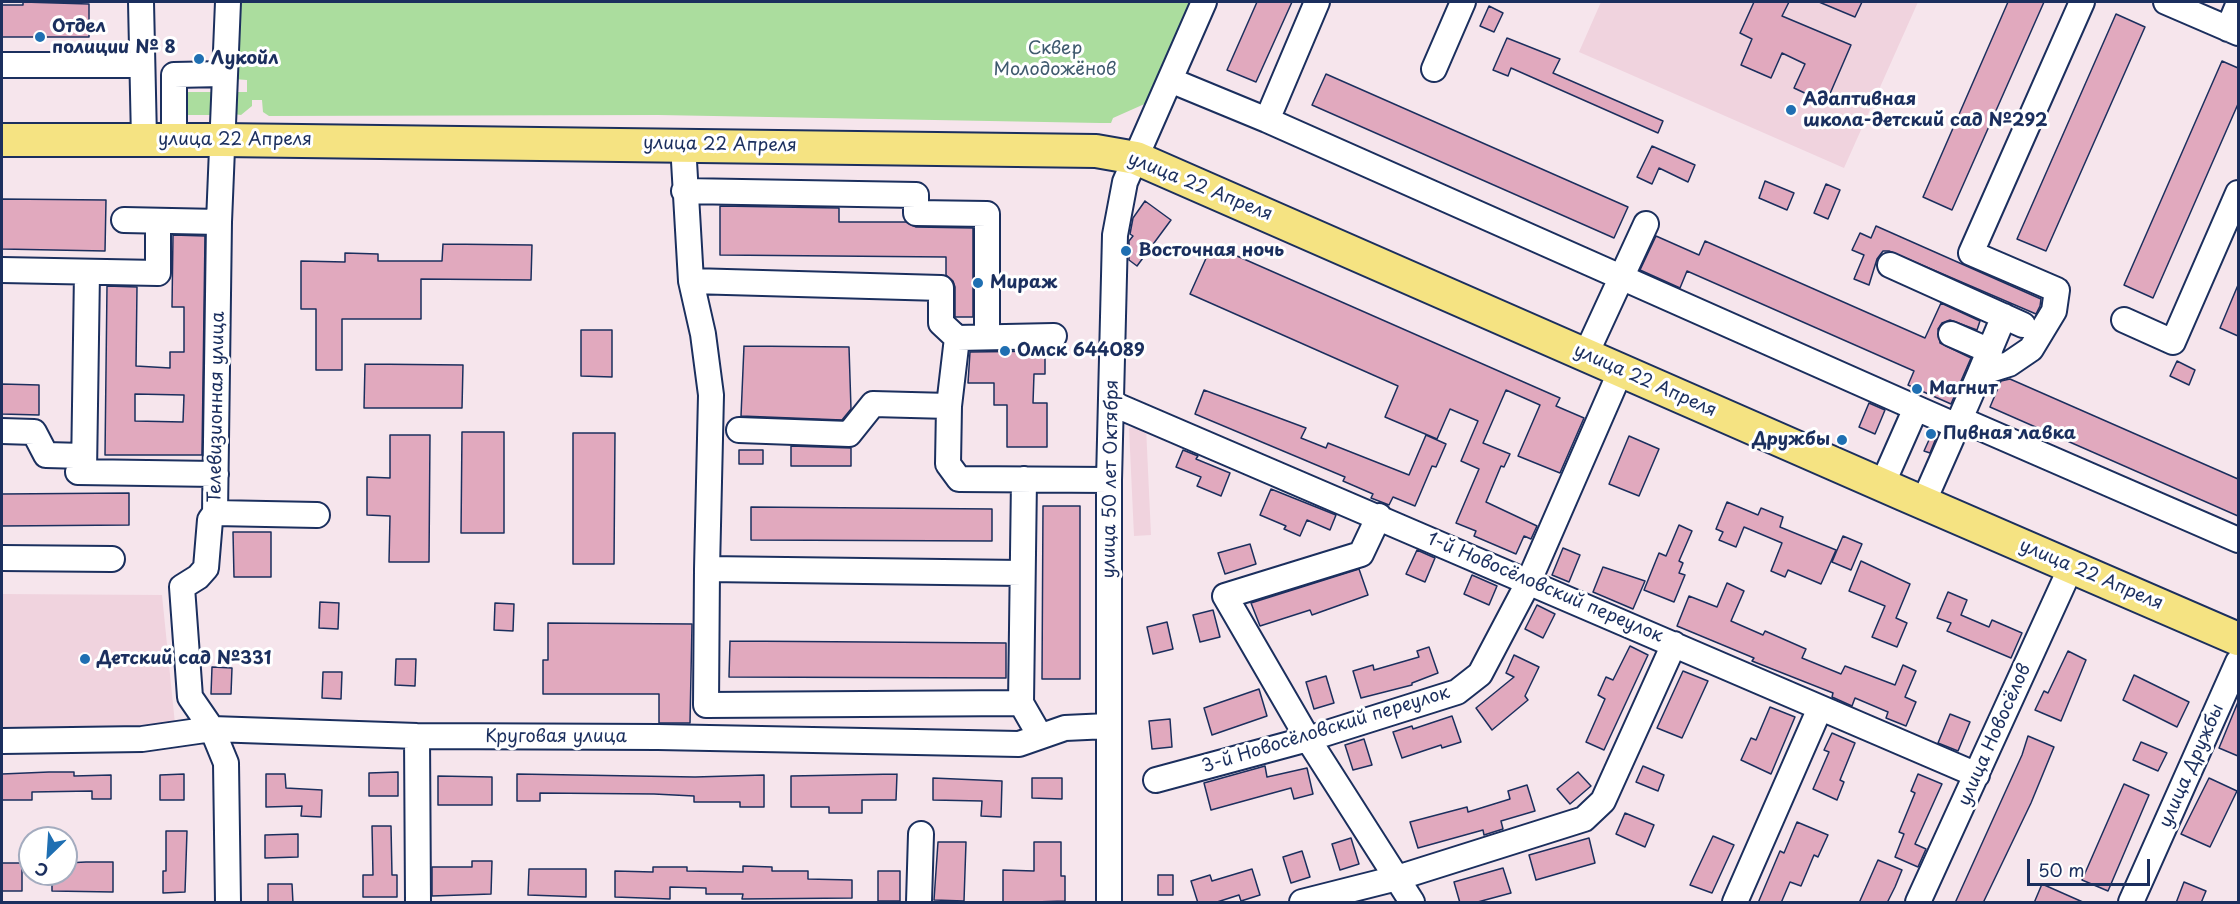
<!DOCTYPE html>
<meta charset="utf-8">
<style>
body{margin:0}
#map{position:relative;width:2240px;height:904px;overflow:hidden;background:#f6e5ec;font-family:"Playpen Sans",sans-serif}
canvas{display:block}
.frame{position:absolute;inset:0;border:3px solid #1b2f5e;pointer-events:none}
.north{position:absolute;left:18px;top:826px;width:60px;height:60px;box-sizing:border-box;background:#fff;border:2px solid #a4acbf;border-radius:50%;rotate:205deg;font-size:16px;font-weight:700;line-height:24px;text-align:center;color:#1b2f5e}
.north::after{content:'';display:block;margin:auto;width:21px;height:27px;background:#1f6fb2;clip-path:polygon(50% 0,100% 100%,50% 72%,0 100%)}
.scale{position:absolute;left:2027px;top:859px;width:123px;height:27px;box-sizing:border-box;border:3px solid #1b2f5e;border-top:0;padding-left:8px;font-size:18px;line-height:21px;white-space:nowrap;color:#1b2f5e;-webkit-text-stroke:4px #fff;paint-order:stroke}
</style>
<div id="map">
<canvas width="2240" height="904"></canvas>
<div class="frame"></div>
<div class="north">С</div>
<div class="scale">50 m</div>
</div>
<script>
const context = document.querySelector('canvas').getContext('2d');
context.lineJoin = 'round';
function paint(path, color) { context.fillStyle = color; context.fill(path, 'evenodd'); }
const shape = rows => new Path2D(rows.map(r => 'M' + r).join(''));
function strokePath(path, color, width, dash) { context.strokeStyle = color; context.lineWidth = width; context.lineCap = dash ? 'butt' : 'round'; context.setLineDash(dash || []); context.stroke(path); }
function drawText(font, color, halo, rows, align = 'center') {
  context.font = font + ' "Playpen Sans",sans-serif'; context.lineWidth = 6; context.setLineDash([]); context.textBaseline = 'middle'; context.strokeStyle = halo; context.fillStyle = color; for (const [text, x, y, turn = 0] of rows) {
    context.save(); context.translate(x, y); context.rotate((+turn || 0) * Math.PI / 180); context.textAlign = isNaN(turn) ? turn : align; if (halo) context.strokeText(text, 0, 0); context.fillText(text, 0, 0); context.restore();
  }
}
paint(shape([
 [1601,2,1918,2,1844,168,1579,52],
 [1146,427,1151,535,1134,536,1129,428],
 [2,594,162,595,175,724,2,731]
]), '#f0d3de');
paint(shape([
 [236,2,1193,2,1149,102,1113,118,1111,123,1100,123,658,115,269,116,263,112,262,100,252,100,252,106,241,115,233,114,233,92,247,92,247,80,234,79],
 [184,92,216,92,214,115,188,115,184,112]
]), '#abdd9e');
const building = shape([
 [23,2,89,4,89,37,2,37,2,5,23,5,23,2],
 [1257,2,1292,2,1256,82,1227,70,1257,2],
 [1754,2,1789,2,1782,16,1851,45,1826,103,1794,88,1805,64,1782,53,1771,78,1741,65,1752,39,1740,33,1754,2],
 [1819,2,1862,2,1855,17,1819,2],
 [2008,2,2044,2,1952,210,1923,197,2008,2],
 [1489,6,1503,13,1494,32,1480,26,1489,6],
 [2116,14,2145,27,2046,251,2017,239,2116,14],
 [1507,38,1560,59,1553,73,1663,121,1658,133,1511,68,1508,76,1493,70,1507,38],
 [2222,61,2238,68,2238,104,2153,298,2124,285,2222,61],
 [1326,74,1628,207,1614,238,1312,105,1326,74],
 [1652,146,1695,165,1688,182,1659,168,1652,184,1637,177,1652,146],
 [1765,181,1794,193,1787,210,1759,198,1765,181],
 [1826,184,1840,190,1828,219,1814,213,1826,184],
 [2,199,106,200,105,251,2,249,2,199],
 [1145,201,1171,220,1137,266,1129,260,1129,241,1133,236,1130,234,1133,218,1145,201],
 [720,206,839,208,839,222,906,222,916,227,973,228,973,317,955,317,955,287,953,281,946,275,946,257,720,255,720,206],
 [1876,226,2041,299,2040,306,2036,314,1889,251,1883,251,1877,259,1869,285,1854,279,1864,255,1852,250,1860,233,1871,238,1876,226],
 [173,235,205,236,202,455,105,455,107,286,137,287,136,366,170,368,170,352,184,352,184,307,172,307,173,235],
 [135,394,184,395,183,422,135,421,135,394],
 [1656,236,1699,255,1705,241,1925,338,1941,303,1980,321,1977,330,1950,320,1942,323,1938,329,1940,343,1971,358,1951,404,1908,385,1914,371,1687,271,1680,288,1640,270,1656,236],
 [443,244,532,245,531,280,421,279,421,319,342,319,342,370,316,370,316,309,301,309,301,261,345,262,345,253,378,254,378,261,442,261,443,244],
 [1212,245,1560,398,1556,406,1584,418,1560,473,1518,456,1540,405,1506,390,1483,443,1510,454,1504,467,1501,466,1486,502,1537,526,1531,539,1524,536,1516,554,1474,536,1476,531,1456,523,1479,469,1461,461,1478,421,1450,409,1437,439,1385,417,1398,386,1190,294,1212,245],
 [2238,285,2238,336,2220,328,2238,285],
 [581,330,612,330,612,377,581,376,581,330],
 [744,346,849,347,851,409,842,420,741,416,744,346],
 [1045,351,1045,374,1034,374,1033,403,1047,403,1047,447,1007,447,1007,405,994,405,994,383,968,383,970,352,1045,351],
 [2177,361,2195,370,2189,385,2170,376,2177,361],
 [365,364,463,365,462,408,364,408,365,364],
 [2010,379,2238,479,2238,516,1990,407,2001,381,2010,379],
 [2,384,39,385,39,415,2,414,2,384],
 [1204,390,1306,428,1301,438,1326,448,1328,443,1409,475,1426,435,1446,444,1436,467,1432,466,1415,506,1393,497,1389,505,1371,498,1373,494,1343,481,1345,477,1195,414,1204,390],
 [1869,403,1885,410,1875,434,1859,427,1869,403],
 [1933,431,1938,433,1930,453,1924,451,1933,431],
 [462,432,504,432,504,533,461,533,462,432],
 [573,433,615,433,614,564,573,564,573,433],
 [390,435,430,435,429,562,389,562,390,516,367,515,367,477,390,478,390,435],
 [1629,436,1659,449,1639,496,1609,484,1629,436],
 [791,446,851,448,851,466,791,466,791,446],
 [739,450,763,450,763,464,739,464,739,450],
 [1183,450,1198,456,1196,459,1230,473,1221,496,1197,486,1201,477,1176,467,1183,450],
 [1271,489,1336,515,1330,530,1307,520,1300,536,1284,529,1286,526,1260,515,1271,489],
 [129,493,129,525,2,526,2,494,129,493],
 [1727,502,1758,515,1761,508,1783,517,1780,527,1836,550,1821,584,1788,570,1785,577,1771,571,1782,543,1744,527,1736,547,1719,540,1723,532,1716,529,1727,502],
 [1043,506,1080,506,1080,679,1042,679,1043,506],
 [751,507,992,509,992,541,751,540,751,507],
 [1679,525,1692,531,1679,561,1683,563,1679,573,1685,575,1674,602,1644,590,1659,553,1666,556,1679,525],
 [233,532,271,532,271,577,234,577,233,532],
 [1843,536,1862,544,1851,570,1832,562,1843,536],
 [1250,544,1256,564,1225,574,1218,553,1250,544],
 [1563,548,1580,555,1569,582,1552,575,1563,548],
 [1417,550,1435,558,1425,582,1406,574,1417,550],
 [1861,561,1910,584,1896,618,1907,623,1897,647,1872,637,1885,606,1849,591,1861,561],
 [1603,567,1645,581,1633,609,1593,592,1603,567],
 [1359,569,1368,595,1312,615,1310,610,1260,626,1251,603,1359,569],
 [1472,575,1497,586,1489,605,1464,594,1472,575],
 [1727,583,1744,591,1731,621,1763,635,1765,631,1806,649,1802,658,1841,674,1845,666,1895,685,1903,665,1916,671,1905,697,1916,702,1906,726,1886,718,1888,712,1855,698,1852,706,1832,697,1833,693,1752,661,1754,658,1677,626,1689,596,1717,607,1727,583],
 [1948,592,1967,600,1961,615,1989,627,1992,620,2022,633,2011,658,1947,631,1951,623,1937,618,1948,592],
 [320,602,339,603,338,629,319,628,320,602],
 [495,603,514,604,513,631,494,630,495,603],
 [1537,605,1555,614,1543,638,1525,629,1537,605],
 [1213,610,1220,637,1200,642,1193,615,1213,610],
 [1167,622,1173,649,1153,654,1147,627,1167,622],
 [548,623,692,624,690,723,659,723,659,694,543,694,543,660,548,660,548,623],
 [730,641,1006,643,1006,678,729,677,730,641],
 [1630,646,1648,655,1604,750,1586,742,1605,699,1598,695,1606,677,1613,680,1630,646],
 [1429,647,1438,673,1412,683,1412,685,1361,698,1353,671,1373,665,1374,670,1419,657,1417,651,1429,647],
 [2068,651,2086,660,2061,721,2035,710,2044,691,2048,693,2068,651],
 [1514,655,1539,667,1525,696,1528,700,1492,730,1476,708,1514,677,1506,673,1514,655],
 [396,659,416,659,415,686,395,685,396,659],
 [212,667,232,668,231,694,211,694,212,667],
 [1683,671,1708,681,1682,738,1657,728,1683,671],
 [323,672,342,672,341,699,322,698,323,672],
 [2134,675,2189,702,2177,727,2123,700,2134,675],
 [1326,676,1334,703,1314,709,1306,682,1326,676],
 [1259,689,1267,716,1212,735,1204,708,1259,689],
 [2238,702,2238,756,2219,748,2238,702],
 [1770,707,1795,717,1771,774,1741,760,1751,738,1756,740,1770,707],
 [1950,714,1970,722,1958,751,1938,743,1950,714],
 [1452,716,1461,742,1442,748,1441,745,1402,758,1393,732,1412,726,1413,729,1452,716],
 [1170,719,1172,747,1152,749,1149,721,1170,719],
 [1832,733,1855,743,1840,780,1844,782,1837,800,1813,789,1829,752,1824,750,1832,733],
 [2028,736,2054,747,2031,803,1983,903,1955,903,2022,755,2028,736],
 [1364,739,1372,765,1353,770,1345,745,1364,739],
 [2141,742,2167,753,2158,771,2133,760,2141,742],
 [1265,766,1267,777,1307,768,1313,794,1294,799,1291,788,1211,810,1204,783,1265,766],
 [1643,766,1664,775,1658,791,1636,782,1643,766],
 [49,772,74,772,74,776,111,775,111,799,92,799,92,791,32,792,32,800,2,800,2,774,49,772],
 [398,772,398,796,369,796,369,773,398,772],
 [1578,772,1591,786,1570,804,1557,789,1578,772],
 [184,774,184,800,160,800,160,775,184,774],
 [266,774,285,774,286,788,322,790,321,817,301,816,302,806,266,807,266,774],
 [517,774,695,777,764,775,764,807,740,807,740,802,694,802,694,796,654,794,540,793,540,801,517,801,517,774],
 [897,774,896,800,862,800,862,813,829,813,829,807,791,807,791,776,897,774],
 [1918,774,1942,784,1915,844,1926,849,1918,867,1895,857,1904,834,1899,832,1915,793,1911,791,1918,774],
 [438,776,492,777,492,805,438,805,438,776],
 [933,778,1002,781,1001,817,981,816,982,801,933,800,933,778],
 [1032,778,1062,778,1062,799,1032,798,1032,778],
 [2209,778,2237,791,2210,847,2181,834,2209,778],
 [2124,784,2149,795,2108,891,2082,880,2124,784],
 [1527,785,1535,811,1501,821,1503,829,1484,835,1483,830,1418,848,1410,822,1467,807,1468,812,1510,799,1508,791,1527,785],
 [1625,813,1654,825,1645,847,1616,834,1625,813],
 [1797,822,1828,835,1818,857,1814,855,1801,886,1790,882,1781,903,1758,903,1780,851,1784,853,1797,822],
 [372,826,391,826,392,875,397,875,397,897,363,897,363,875,373,875,372,826],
 [166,831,187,831,185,892,163,893,163,871,166,871,166,831],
 [298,834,298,857,265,858,265,835,298,834],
 [1713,836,1734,845,1712,893,1690,885,1713,836],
 [1351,838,1359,864,1340,870,1332,844,1351,838],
 [1589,838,1595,863,1536,880,1529,855,1589,838],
 [938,842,966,842,964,901,934,900,938,842],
 [1034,842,1061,842,1061,876,1065,876,1065,901,1003,903,1003,870,1034,871,1034,842],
 [1302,851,1310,877,1291,883,1283,857,1302,851],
 [1878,860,1902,870,1895,887,1887,903,1859,903,1878,860],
 [472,861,492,861,491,894,432,896,432,867,472,867,472,861],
 [86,862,113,862,113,892,52,891,52,874,66,874,66,863,86,862],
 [2,863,22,863,22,891,2,891,2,863],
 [743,866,772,867,772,871,808,871,808,879,852,880,852,898,742,899,743,894,706,894,706,888,670,887,670,899,615,897,615,871,653,872,653,867,687,867,687,871,743,872,743,866],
 [1503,868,1511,893,1474,903,1460,903,1454,882,1503,868],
 [529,869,586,869,586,897,528,895,529,869],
 [1252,869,1260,895,1241,901,1239,895,1214,903,1198,903,1191,881,1210,875,1212,881,1252,869],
 [878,871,900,871,900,901,878,901,878,871],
 [1158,875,1173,875,1173,895,1158,895,1158,875],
 [2184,882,2206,891,2201,903,2176,903,2184,882],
 [268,884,292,884,293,903,268,903,268,884],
 [2042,884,2085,903,2034,903,2042,884]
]);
paint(building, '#e1a9be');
strokePath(building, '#1b2f5e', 1.5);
const minor = shape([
 [141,2,144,139],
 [2166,2,2238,33],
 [2228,29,2238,5],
 [2,65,142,65],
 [1434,69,1463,2],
 [1170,80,1267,120,1916,408],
 [1267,120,1317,2],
 [174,140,174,75,223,74],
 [683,144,691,281,703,334,711,395,707,569],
 [684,191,916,195,916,213,987,214,987,337],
 [124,220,219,222],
 [1890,265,2023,325],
 [2,270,158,273,158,221],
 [691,281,941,288,941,323,957,338,1054,336],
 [2124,320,2173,342,2238,193],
 [1951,334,1990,351],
 [957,338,949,406,948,464,959,479,1109,480],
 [1586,354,1646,224],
 [1980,373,2004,316],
 [1111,403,1977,775],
 [739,430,849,434,873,404,949,406],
 [2,431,34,432,46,455,84,456],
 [78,472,216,474],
 [84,472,87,272],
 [1024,479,1021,703,1040,736],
 [1882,485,1916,408,1957,426,1980,373,2009,364,2031,349,2054,311,2057,290,1971,253,2082,2],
 [1923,503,1957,426,1969,423,2238,540],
 [215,513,317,515],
 [1379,516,1361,554,1225,596,1308,739,1412,902],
 [2,558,112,559],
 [1021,703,706,705,707,569,1022,573],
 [417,736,418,902],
 [2,741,142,739,212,729,417,736,658,737,1019,744,1065,728,1108,726],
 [1156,780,1308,739,1457,692,1480,674,1528,583,1621,370],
 [228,902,226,763,212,729,190,697,182,587,198,577,206,568,210,520,215,513,219,222,228,2],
 [919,902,921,834],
 [1109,902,1109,480,1115,235,1125,182,1204,2],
 [1302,902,1397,878,1584,819,1603,801,1674,644],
 [1735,902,1820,708],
 [1918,902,2071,567],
 [2131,902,2238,662]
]);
const major = shape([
 [2,140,222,140,1096,151,1136,158,1903,494,2238,639]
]);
strokePath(minor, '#1b2f5e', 28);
strokePath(major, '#1b2f5e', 36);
strokePath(minor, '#fff', 24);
strokePath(major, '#f5e382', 32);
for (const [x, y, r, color] of [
 [40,37,6,"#1f6fb2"],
 [199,59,6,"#1f6fb2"],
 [1791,110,6,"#1f6fb2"],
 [1126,251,6,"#1f6fb2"],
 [978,283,6,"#1f6fb2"],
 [1005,351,6,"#1f6fb2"],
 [1917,389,6,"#1f6fb2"],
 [1931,434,6,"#1f6fb2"],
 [1842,440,6,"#1f6fb2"],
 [85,659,6,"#1f6fb2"]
]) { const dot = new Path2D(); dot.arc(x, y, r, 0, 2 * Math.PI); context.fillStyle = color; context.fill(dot); strokePath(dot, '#fff', 2); }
drawText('bold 18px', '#1b2f5e', '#fff', [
 ["Отдел",52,27],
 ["полиции № 8",52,48],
 ["Лукойл",211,59],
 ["Адаптивная",1803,100],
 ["школа-детский сад №292",1803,121],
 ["Восточная ночь",1138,251],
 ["Мираж",990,283],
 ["Омск 644089",1017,351],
 ["Магнит",1929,389],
 ["Пивная лавка",1943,434],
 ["Дружбы",1830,440,"right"],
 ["Детский сад №331",97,659]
], 'left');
drawText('18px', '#3f5a6e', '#fff', [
 ["Сквер",1055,49],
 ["Молодожёнов",1055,70]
]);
drawText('18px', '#1b2f5e', '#fff', [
 ["улица 22 Апреля",235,140],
 ["улица 22 Апреля",720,145,1],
 ["улица 22 Апреля",1200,187,22],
 ["улица 22 Апреля",1645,381,24],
 ["Телевизионная улица",217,407,-89],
 ["улица 50 лет Октября",1111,479,-89],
 ["улица 22 Апреля",2091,575,23],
 ["1-й Новосёловский переулок",1545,588,23],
 ["3-й Новосёловский переулок",1326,730,-17],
 ["улица Новосёлов",1995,735,-66],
 ["Круговая улица",556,737],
 ["улица Дружбы",2192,766,-66]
]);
</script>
